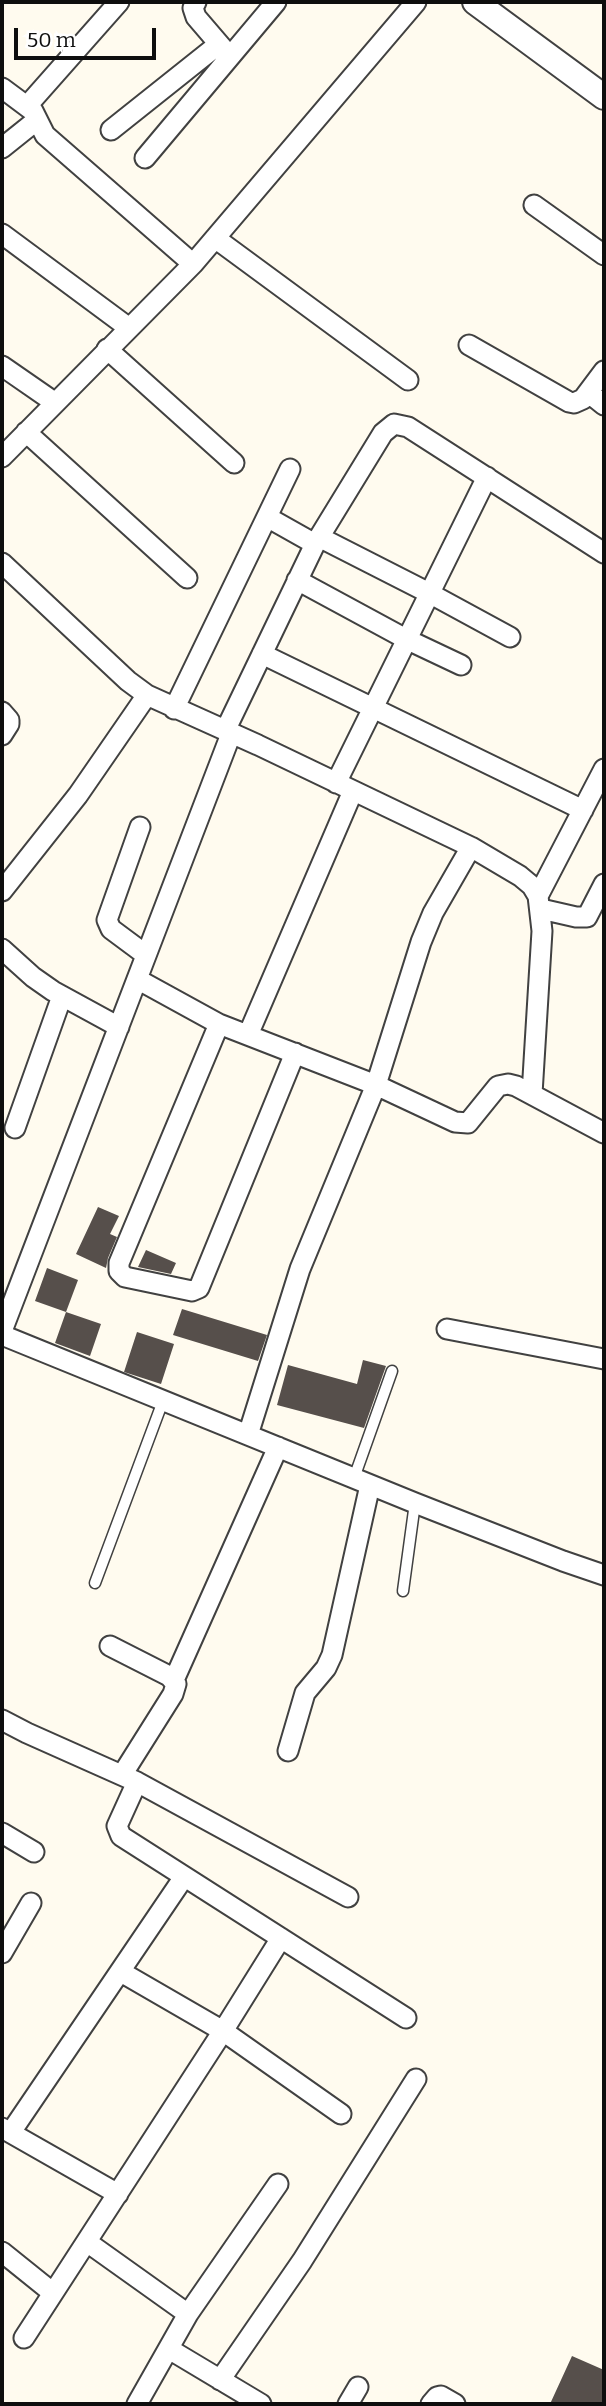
<!DOCTYPE html>
<style>
body{margin:0}
#map{position:relative;width:606px;height:2406px;overflow:hidden;background:#fffbef;font-family:Bitter,serif}
canvas{display:block}
.frame{position:absolute;inset:0;border:4px solid #0e0e0e;pointer-events:none}
.scale{position:absolute;left:14px;top:28px;width:142px;height:32px;box-sizing:border-box;border:4px solid #0e0e0e;border-top:0;padding-left:9px;font-size:21px;line-height:24px;white-space:nowrap;color:#0e0e0e;-webkit-text-stroke:5px #fff;paint-order:stroke}
</style>
<div id="map">
<canvas width="606" height="2406"></canvas>
<div class="frame"></div>
<div class="scale">50 m</div>
</div>
<script>
const context = document.querySelector('canvas').getContext('2d');
context.lineJoin = 'round';
function paint(path, color) { context.fillStyle = color; context.fill(path, 'evenodd'); }
const shape = rows => new Path2D(rows.map(r => 'M' + r).join(''));
function strokePath(path, color, width, dash) { context.strokeStyle = color; context.lineWidth = width; context.lineCap = dash ? 'butt' : 'round'; context.setLineDash(dash || []); context.stroke(path); }
paint(shape([
 [98,1207,119,1216,110,1234,117,1237,108,1258,106,1268,76,1254],
 [146,1250,176,1263,171,1274,138,1267],
 [47,1268,78,1280,66,1312,35,1301],
 [182,1309,267,1335,258,1361,173,1335],
 [66,1312,101,1324,90,1356,55,1343],
 [137,1332,174,1344,161,1384,124,1372],
 [363,1360,386,1366,364,1428,277,1405,288,1365,357,1384],
 [572,2356,604,2370,604,2404,550,2404]
]), '#564f4b');
const service = shape([
 [354,1478,392,1371],
 [95,1583,163,1401],
 [403,1591,415,1503]
]);
const minor = shape([
 [196,2,193,8,196,17,226,52],
 [2,88,33,111,45,135,193,264],
 [27,106,119,2],
 [111,130,219,44],
 [2,148,37,120],
 [145,158,276,2],
 [534,205,604,255],
 [2,234,129,328],
 [215,238,408,380],
 [469,345,569,402,574,403,583,399,604,371],
 [107,349,234,463],
 [2,366,54,402],
 [589,393,604,405],
 [26,432,187,578],
 [2,457,193,264,416,2],
 [267,517,315,544],
 [319,537,429,593,510,637],
 [2,563,128,681,147,695,258,745,471,847,520,876,532,886,538,896,542,931,532,1094],
 [297,580,406,639,461,665],
 [262,654,583,810],
 [174,709,290,469],
 [2,712,9,720,9,724,2,735],
 [225,731,315,544,383,433,394,424,408,427,604,553],
 [336,783,487,477],
 [140,827,107,920,111,929,146,955],
 [2,891,78,795,147,695],
 [538,896,604,769],
 [541,909,576,917,587,917,604,884],
 [2,949,33,977,53,991,119,1027],
 [137,979,219,1024,376,1085,455,1122,468,1123,498,1086,508,1084,516,1086,604,1133],
 [219,1024,119,1263,119,1271,125,1277,192,1291,199,1288,295,1053],
 [248,1035,353,791],
 [15,1128,62,996],
 [447,1329,604,1359],
 [2,1331,231,734],
 [2,1335,415,1503,563,1561,604,1575],
 [248,1435,300,1269,376,1085,421,942,433,913,471,847],
 [110,1646,169,1676,176,1684,173,1694,122,1775],
 [174,1680,278,1447],
 [2,1720,27,1733,137,1782,348,1897],
 [288,1751,305,1693,326,1668,332,1655,370,1485],
 [137,1782,117,1826,121,1836,406,2018],
 [2,1833,34,1852],
 [2,1953,31,1903],
 [121,1972,223,2031,341,2114],
 [2,2128,118,2194],
 [11,2132,184,1877],
 [87,2242,188,2314],
 [2,2252,53,2293],
 [24,2338,223,2031,281,1938],
 [169,2349,261,2404],
 [220,2380,302,2261,416,2079],
 [137,2404,188,2314,278,2184],
 [348,2404,358,2387],
 [431,2404,437,2397,441,2396,455,2404]
]);
const tertiary = shape([
 [475,2,604,97]
]);
strokePath(service, '#414141', 13);
strokePath(minor, '#414141', 23);
strokePath(tertiary, '#414141', 28);
strokePath(service, '#fff', 10);
strokePath(minor, '#fff', 19);
strokePath(tertiary, '#fff', 24);
</script>
